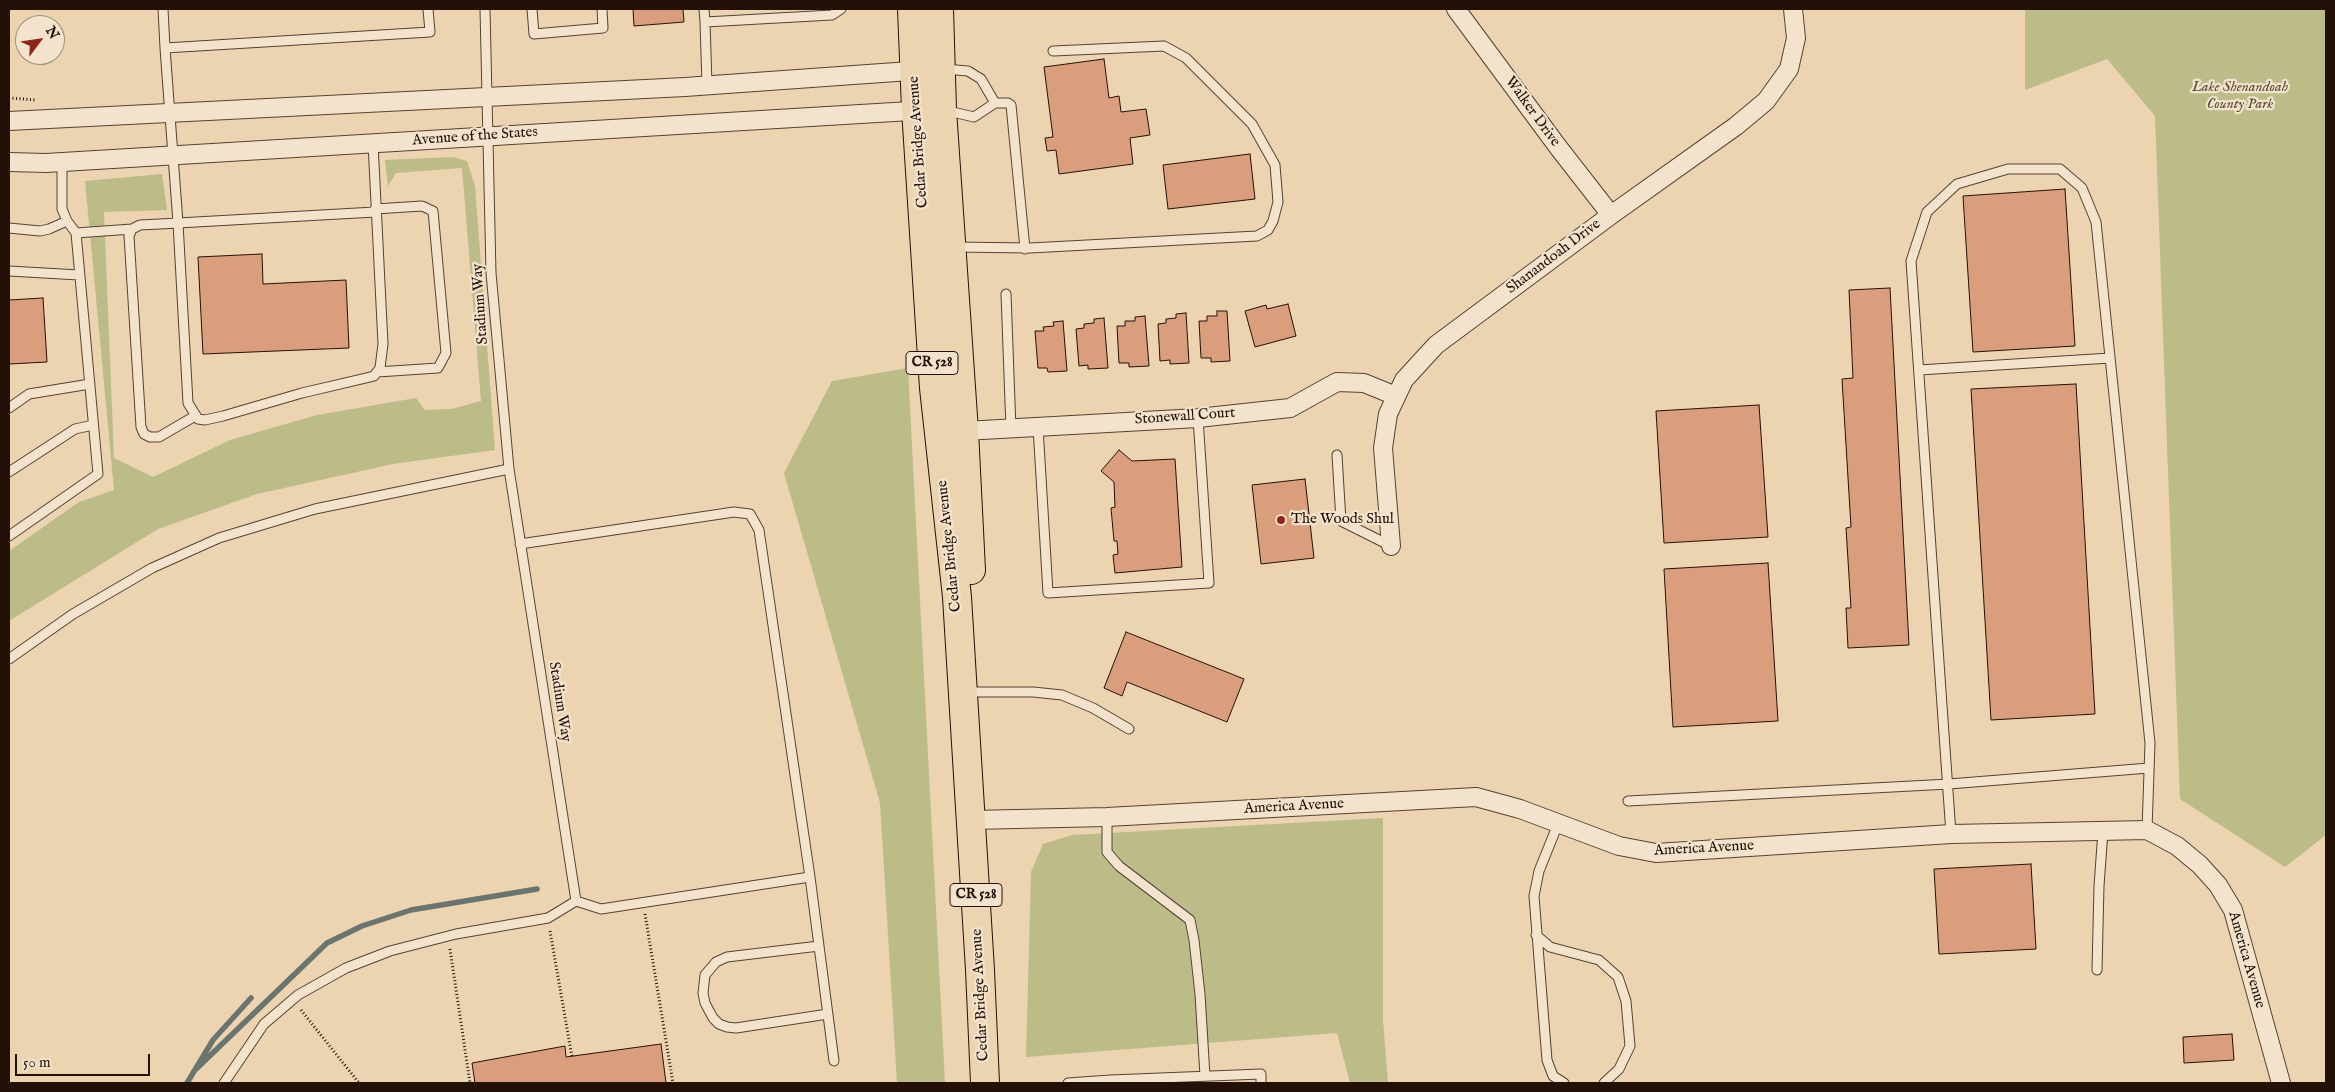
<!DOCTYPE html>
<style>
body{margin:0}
#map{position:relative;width:2335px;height:1092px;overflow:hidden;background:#ecd4b1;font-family:"IM FELL English",serif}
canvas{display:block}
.frame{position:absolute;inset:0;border:10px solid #231108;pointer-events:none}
.north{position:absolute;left:15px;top:15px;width:50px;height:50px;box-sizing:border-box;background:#f3e3cc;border:1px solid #a08f7e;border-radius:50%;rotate:59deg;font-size:14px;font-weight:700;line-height:20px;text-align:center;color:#231108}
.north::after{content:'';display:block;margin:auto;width:18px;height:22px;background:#8f2418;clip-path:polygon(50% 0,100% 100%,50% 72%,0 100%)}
.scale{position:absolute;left:15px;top:1054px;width:135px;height:22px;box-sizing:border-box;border:2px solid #231108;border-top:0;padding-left:6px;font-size:15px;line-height:18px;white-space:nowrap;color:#231108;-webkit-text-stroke:4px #f3e3cc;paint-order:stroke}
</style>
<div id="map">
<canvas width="2335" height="1092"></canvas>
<div class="frame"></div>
<div class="north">N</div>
<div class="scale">50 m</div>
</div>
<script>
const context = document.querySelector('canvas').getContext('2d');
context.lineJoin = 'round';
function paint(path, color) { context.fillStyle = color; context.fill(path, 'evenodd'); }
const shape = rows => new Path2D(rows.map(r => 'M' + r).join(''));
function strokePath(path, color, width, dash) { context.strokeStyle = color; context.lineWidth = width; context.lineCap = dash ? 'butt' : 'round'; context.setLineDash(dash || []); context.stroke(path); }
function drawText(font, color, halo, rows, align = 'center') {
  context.font = font + ' "IM FELL English",serif'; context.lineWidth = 4.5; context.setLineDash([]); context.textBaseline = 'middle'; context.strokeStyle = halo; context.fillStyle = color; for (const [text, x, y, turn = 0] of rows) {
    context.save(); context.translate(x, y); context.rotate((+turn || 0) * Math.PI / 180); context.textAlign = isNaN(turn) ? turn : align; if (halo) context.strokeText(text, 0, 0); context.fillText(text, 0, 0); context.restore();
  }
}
paint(shape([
 [2025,9,2326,9,2326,835,2285,867,2180,799,2155,116,2107,59,2025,90],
 [453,157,467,161,475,186,495,450,393,464,257,494,158,529,9,621,9,551,79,502,114,490,85,181,162,174,167,210,104,212,114,458,153,477,230,440,317,415,416,398,425,410,451,409,481,401,462,168,396,173,388,186,385,160],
 [908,368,945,1083,897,1083,880,803,784,473,832,381],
 [1383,818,1383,1020,1388,1083,1350,1083,1337,1033,1026,1057,1031,872,1043,844,1072,835]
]), '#bcbc89');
strokePath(shape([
 [194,1071,327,943,362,926,411,910,537,889],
 [187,1083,213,1040,251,998]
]), '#6a756f', 5.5);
const building = shape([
 [633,9,683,9,684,22,634,26,633,9],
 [1104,59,1109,98,1119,96,1121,112,1146,109,1150,135,1130,138,1133,164,1059,174,1056,150,1047,151,1045,138,1053,137,1044,67,1104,59],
 [1250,154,1255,199,1168,209,1163,165,1250,154],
 [2065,189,2075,346,1973,352,1963,196,2065,189],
 [262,254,263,284,346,280,349,348,203,354,198,257,262,254],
 [1890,288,1909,645,1848,648,1846,608,1851,608,1846,528,1851,527,1842,379,1853,378,1849,290,1890,288],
 [43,298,47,362,9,364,9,300,43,298],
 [1288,304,1296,336,1255,347,1245,311,1266,305,1267,309,1288,304],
 [1217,311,1227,311,1230,361,1211,362,1211,358,1201,358,1199,321,1207,321,1207,316,1217,316,1217,311],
 [1186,313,1189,363,1170,364,1170,360,1160,361,1158,324,1166,323,1166,319,1176,318,1176,314,1186,313],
 [1145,316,1149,366,1129,367,1129,363,1119,363,1117,326,1125,326,1125,321,1135,321,1135,317,1145,316],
 [1104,318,1108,368,1088,369,1088,365,1079,366,1076,329,1084,328,1084,324,1094,323,1094,319,1104,318],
 [1063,321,1067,371,1048,372,1047,368,1038,368,1035,331,1044,331,1043,327,1054,326,1053,322,1063,321],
 [2076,384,2095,714,1991,720,1971,389,2076,384],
 [1759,405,1768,537,1664,543,1656,411,1759,405],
 [1119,450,1132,461,1175,459,1182,567,1115,573,1113,555,1118,554,1117,541,1114,541,1111,508,1115,507,1114,482,1101,471,1119,450],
 [1305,479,1314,558,1261,564,1252,485,1305,479],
 [1768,563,1778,721,1673,727,1664,569,1768,563],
 [1126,632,1244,679,1227,722,1127,682,1122,696,1104,688,1126,632],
 [2031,864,2036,949,1939,954,1934,869,2031,864],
 [2232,1034,2234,1060,2184,1063,2183,1037,2232,1034],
 [661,1044,666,1083,475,1083,472,1063,565,1046,566,1057,661,1044]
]);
paint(building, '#da9e7c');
strokePath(building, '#231108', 1);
const service = shape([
 [163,9,165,48],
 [532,9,534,34,603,28,602,9],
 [704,9,705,22],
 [944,69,968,71,981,79,995,103],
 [707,85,705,22,832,15,841,9],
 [944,110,974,117,995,103,1008,103,1011,105,1025,249],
 [373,143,383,344,380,368,374,376,366,378,302,393,223,416,205,420,198,419,188,403,178,223,375,212],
 [375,209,422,206,433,211,446,353,438,368,377,372],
 [9,228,40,231,49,229,67,221],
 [76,233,132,229],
 [953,247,1030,248,1257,236,1268,230,1273,221,1278,202,1275,165,1252,124,1186,58,1164,46,1053,51],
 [9,271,79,275],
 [1006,294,1011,429],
 [1919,370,2110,358],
 [9,408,29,394,90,384],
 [195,416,159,437,150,437,144,434,141,427,129,236,132,229,140,225,178,223,165,48,430,32,428,9],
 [1038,427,1048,593,1209,583,1198,418],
 [1337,455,1341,521,1391,546],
 [9,472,75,429,93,425],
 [9,536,98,474,76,233,67,221,62,209,62,162],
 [520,544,734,512,750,514,759,530,810,877,834,1061],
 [9,659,73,614,152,568,219,538,315,509,509,469],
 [966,692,1033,692,1062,695,1093,708,1129,729],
 [1628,801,1949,784,2149,768],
 [1107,817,1107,852,1119,866,1190,920,1194,940,1200,994,1205,1076],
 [1558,824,1539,871,1534,896,1547,1060,1553,1076,1564,1083],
 [1951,834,1911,261,1927,212,1957,184,2008,169,2060,169,2082,188,2096,222,2150,743,2147,830],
 [576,901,601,909,810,877],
 [1536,935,1550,947,1599,960,1618,977,1626,1001,1630,1046,1619,1069,1604,1083],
 [819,946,727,957,716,962,705,975,703,993,705,1003,713,1018,719,1024,727,1027,736,1028,828,1014],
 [2097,970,2099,886,2103,831],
 [1110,1080,1261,1074,1261,1083],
 [224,1083,264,1024,298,995,346,968,390,951,456,934,548,918,576,901,509,469,491,273,485,9],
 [1068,1083,1110,1080,1111,1083]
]);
const minor = shape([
 [1456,9,1558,147,1611,215],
 [9,121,685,87,924,70],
 [9,162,46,163,927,110],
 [964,431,1198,418,1290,408,1337,382,1364,383,1396,396],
 [1391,546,1383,448,1388,414,1404,380,1436,345,1611,215,1736,126,1766,101,1789,69,1796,38,1793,9],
 [971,820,1107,817,1476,797,1520,809,1619,846,1656,853,1951,834,2147,830,2177,846,2200,865,2218,885,2233,910,2281,1083]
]);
const primary = shape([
 [912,9,916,109,934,388,957,597,980,970,985,1083],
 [939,9,942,110,964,431,971,570]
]);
strokePath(service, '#554232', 11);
strokePath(minor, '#554232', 20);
strokePath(primary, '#231108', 30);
strokePath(shape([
 [9,98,36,100],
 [645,914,673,1083],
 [550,931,572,1057],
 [450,949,470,1083],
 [301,1010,359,1083],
 [474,1083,475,1083]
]), '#231108', 3, [1, 2.5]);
strokePath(service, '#f3e3cc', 9);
strokePath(minor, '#f3e3cc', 18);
strokePath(primary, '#ecd4b1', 28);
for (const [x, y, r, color] of [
 [1281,520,5,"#8f2418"]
]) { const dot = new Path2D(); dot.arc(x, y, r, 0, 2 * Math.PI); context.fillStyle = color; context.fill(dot); strokePath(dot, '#f3e3cc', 2); }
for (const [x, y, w] of [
 [932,363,52],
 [976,895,52]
]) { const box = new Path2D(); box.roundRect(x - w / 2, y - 11.5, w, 23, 4); context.fillStyle = '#f3e3cc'; context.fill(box); strokePath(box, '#231108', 1); }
drawText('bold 14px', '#231108', null, [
 ["CR 528",932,363],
 ["CR 528",976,895]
]);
drawText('italic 15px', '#594d35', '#f3e3cc', [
 ["Lake Shenandoah",2240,88],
 ["County Park",2240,105]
]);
drawText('15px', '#231108', '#f3e3cc', [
 ["Walker Drive",1532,112,54],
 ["Avenue of the States",475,137,-4],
 ["Cedar Bridge Avenue",919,142,-94],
 ["Shanandoah Drive",1554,257,-37],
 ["Stadium Way",481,304,-94],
 ["Stonewall Court",1185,417,-4],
 ["Cedar Bridge Avenue",950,546,-96],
 ["Stadium Way",559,702,81],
 ["America Avenue",1294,807,-3],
 ["America Avenue",1704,849,-3],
 ["America Avenue",2246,960,74],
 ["Cedar Bridge Avenue",981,995,-93]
]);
drawText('15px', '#231108', '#f3e3cc', [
 ["The Woods Shul",1291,520]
], 'left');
</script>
